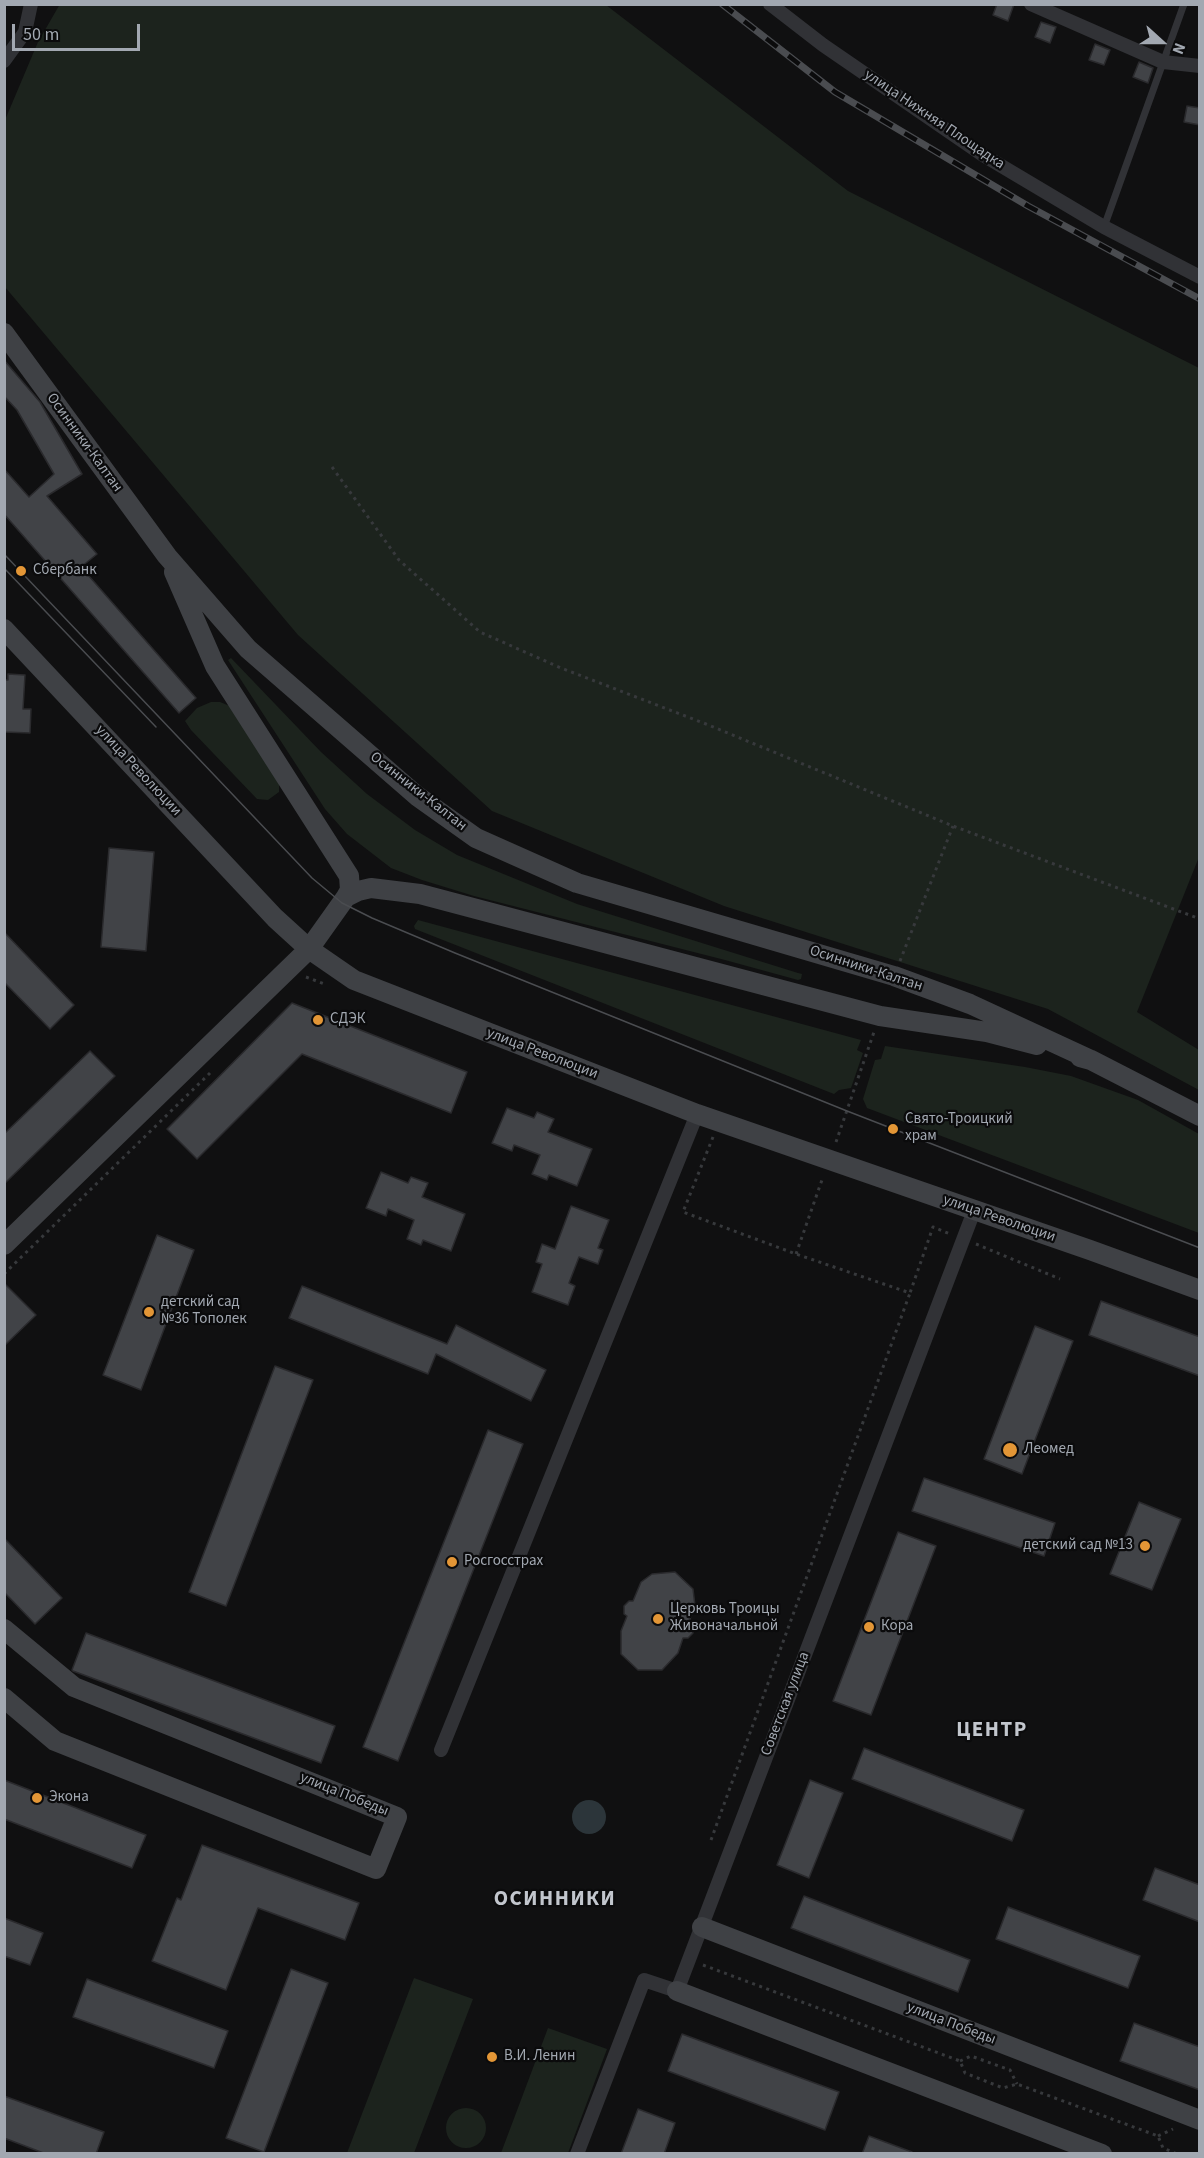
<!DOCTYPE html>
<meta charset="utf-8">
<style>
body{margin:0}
#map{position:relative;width:1204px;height:2158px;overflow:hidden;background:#101011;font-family:"Source Sans 3",sans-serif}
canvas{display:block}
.frame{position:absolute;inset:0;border:6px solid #a2a8b1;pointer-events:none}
.north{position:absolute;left:1132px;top:12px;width:60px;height:60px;-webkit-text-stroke:4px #0b0b0c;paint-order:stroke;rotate:111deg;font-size:16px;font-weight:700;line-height:24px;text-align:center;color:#a2a8b1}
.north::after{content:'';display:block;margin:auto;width:21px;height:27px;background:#a2a8b1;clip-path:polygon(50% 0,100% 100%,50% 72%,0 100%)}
.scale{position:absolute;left:12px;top:24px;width:128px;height:27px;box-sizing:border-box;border:3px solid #a2a8b1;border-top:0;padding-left:8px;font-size:18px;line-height:21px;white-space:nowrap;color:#a2a8b1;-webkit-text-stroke:4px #0b0b0c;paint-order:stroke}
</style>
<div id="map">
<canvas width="1204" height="2158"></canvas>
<div class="frame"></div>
<div class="north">N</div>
<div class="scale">50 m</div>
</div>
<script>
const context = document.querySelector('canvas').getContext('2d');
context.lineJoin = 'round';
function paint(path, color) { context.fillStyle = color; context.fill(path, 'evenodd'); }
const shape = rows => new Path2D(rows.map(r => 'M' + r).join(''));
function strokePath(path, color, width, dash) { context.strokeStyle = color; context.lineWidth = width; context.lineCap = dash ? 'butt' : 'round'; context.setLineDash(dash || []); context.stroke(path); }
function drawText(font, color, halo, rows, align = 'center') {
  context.font = font + ' "Source Sans 3",sans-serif'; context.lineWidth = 4.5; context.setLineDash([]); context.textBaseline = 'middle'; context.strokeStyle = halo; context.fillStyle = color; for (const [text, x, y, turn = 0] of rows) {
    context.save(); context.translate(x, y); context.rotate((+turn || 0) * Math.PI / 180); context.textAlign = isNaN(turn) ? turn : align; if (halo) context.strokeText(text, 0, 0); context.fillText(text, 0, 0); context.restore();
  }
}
paint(shape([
 [60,4,606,5,848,191,1199,368,1199,857,1137,1012,1199,1050,1199,1090,1048,1009,724,906,492,811,298,635,5,287,5,120,38,42],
 [231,658,321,752,367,794,415,830,457,855,577,904,798,973,802,974,801,979,798,980,725,960,474,896,422,880,391,868,347,834,325,809,228,660],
 [211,702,220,702,237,709,279,776,279,792,268,800,257,799,191,730,185,721,197,708],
 [418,920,861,1040,857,1050,863,1053,851,1088,839,1090,834,1094,415,929,414,926],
 [885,1046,1025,1067,1071,1076,1138,1100,1199,1134,1199,1233,867,1108,863,1099,875,1060,881,1059],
 [414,1978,473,1999,414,2153,347,2153],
 [548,2028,607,2049,568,2153,501,2153],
 '446 2128a20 20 0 1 1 40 0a20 20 0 1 1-40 0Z'
]), '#1c231d');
paint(shape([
 '572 1817a17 17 0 1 1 34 0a17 17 0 1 1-34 0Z'
]), '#2c353a');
const building = shape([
 [997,4,1014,4,1008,21,993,15,997,4],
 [1041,22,1056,27,1050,43,1035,37,1041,22],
 [1095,44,1110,50,1104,65,1089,60,1095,44],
 [1139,62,1153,68,1148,83,1133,77,1139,62],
 [1187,106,1200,108,1200,125,1184,122,1187,106],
 [4,360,40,402,82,474,47,496,97,554,81,567,196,698,179,713,4,514,4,469,29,497,54,474,17,410,4,396,4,360],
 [8,674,25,675,23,709,31,709,30,733,4,732,4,680,8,680,8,674],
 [109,848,154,852,146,951,101,947,109,848],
 [4,932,74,1005,50,1029,4,982,4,932],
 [292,1003,467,1072,451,1113,302,1054,197,1159,167,1129,292,1003],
 [90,1051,115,1076,4,1184,4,1134,90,1051],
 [507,1108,534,1118,537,1112,554,1119,548,1132,592,1149,577,1186,549,1175,547,1180,532,1174,540,1155,514,1145,512,1151,492,1143,507,1108],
 [381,1172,408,1183,411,1177,428,1183,422,1197,465,1214,451,1251,423,1240,421,1245,407,1239,414,1220,388,1209,386,1216,366,1208,381,1172],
 [571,1206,609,1220,598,1248,603,1250,598,1264,579,1257,569,1283,575,1286,568,1305,532,1292,542,1264,536,1262,542,1244,555,1249,571,1206],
 [157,1235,194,1250,141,1390,103,1375,157,1235],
 [4,1283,36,1315,4,1346,4,1283],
 [302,1286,447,1344,456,1325,546,1370,531,1401,436,1354,428,1374,289,1318,302,1286],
 [1101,1301,1200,1337,1200,1376,1089,1335,1101,1301],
 [1035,1326,1073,1341,1022,1474,984,1459,1035,1326],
 [275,1366,313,1380,226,1606,189,1592,275,1366],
 [488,1430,523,1444,398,1761,363,1747,488,1430],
 [924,1478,1055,1523,1044,1556,912,1511,924,1478],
 [1139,1502,1181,1519,1152,1590,1110,1574,1139,1502],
 [898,1532,936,1546,871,1715,833,1701,898,1532],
 [4,1538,62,1598,35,1624,4,1592,4,1538],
 [675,1572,693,1589,695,1606,689,1622,693,1625,693,1633,688,1638,683,1638,678,1653,662,1670,638,1670,621,1654,621,1631,627,1616,624,1614,624,1606,629,1601,633,1601,641,1582,652,1574,675,1572],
 [86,1633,335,1726,321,1763,73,1671,72,1670,86,1633],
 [864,1748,1024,1810,1012,1841,852,1779,864,1748],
 [4,1780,146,1835,132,1868,4,1819,4,1780],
 [810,1780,843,1793,809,1878,777,1865,810,1780],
 [202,1845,359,1903,345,1940,258,1908,226,1990,152,1961,177,1898,181,1900,202,1845],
 [1155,1868,1200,1885,1200,1922,1143,1900,1155,1868],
 [804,1896,970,1960,958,1992,791,1928,804,1896],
 [1008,1907,1140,1956,1128,1988,996,1939,1008,1907],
 [4,1918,43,1933,30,1965,4,1956,4,1918],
 [291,1969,328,1983,264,2152,226,2138,291,1969],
 [87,1979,228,2031,214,2068,73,2017,87,1979],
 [1134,2023,1200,2047,1200,2090,1120,2061,1134,2023],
 [682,2034,839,2092,825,2130,668,2071,682,2034],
 [4,2096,104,2132,96,2154,46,2154,4,2138,4,2096],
 [638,2109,675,2123,664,2154,621,2154,638,2109],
 [869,2136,912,2152,912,2154,862,2154,869,2136]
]);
paint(building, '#414347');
strokePath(building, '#2a2a2d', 1.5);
strokePath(shape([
 [332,467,399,560,480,632,561,668,706,724,953,826,1200,919],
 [900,961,953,826],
 [306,977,327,985],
 [713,1137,683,1212,796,1254,910,1293,933,1227,950,1234],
 [836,1142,874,1032],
 [976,1244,1060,1279],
 [796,1254,823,1177],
 [4,1274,210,1073],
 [711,1840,910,1293],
 [703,1965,960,2061,965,2073,1003,2088,1017,2084,1158,2136,1163,2148,1177,2154],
 [960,2061,971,2056,1010,2070,1017,2084],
 [1158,2136,1173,2129]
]), '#37393c', 3, [3, 4.5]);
strokePath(shape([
 [1104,227,1184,4]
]), '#313236', 7);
strokePath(shape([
 [770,4,823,45,983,155,1104,227,1200,277],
 [1031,4,1163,62,1200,66],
 [4,61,25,32,31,4],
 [441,1750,697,1114],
 [577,2154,644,1980,677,1991,974,1211]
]), '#313236', 14);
strokePath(shape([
 [4,333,167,556,248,649,417,796,476,838,577,883,894,976,970,1004,1091,1060],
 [174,572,215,666,349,876,350,890,346,897,358,891,371,888,420,894,880,1016,987,1032,1037,1045],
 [4,629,275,918,309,949,354,980,697,1114,1090,1250,1200,1290],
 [1080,1057,1091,1060,1200,1116],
 [4,1245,309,949,346,897],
 [4,1629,74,1687,397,1817,376,1869,55,1741,4,1698],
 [702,1927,1200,2120],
 [677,1991,1102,2154]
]), '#3f4145', 20);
strokePath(shape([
 [4,554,312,878,342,903,372,918,455,953,847,1111,1200,1248],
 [4,568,156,727]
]), '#4a4c50', 1.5);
const rail = shape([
 [722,4,835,92,1028,206,1200,299]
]);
strokePath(rail, '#4a4c50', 7);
strokePath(rail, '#0b0b0c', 4.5, [14]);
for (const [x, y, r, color] of [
 [21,571,6,"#e39636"],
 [318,1020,6,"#e39636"],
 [893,1129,6,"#e39636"],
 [149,1312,6,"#e39636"],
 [1010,1450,8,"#e39636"],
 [1145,1546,6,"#e39636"],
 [452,1562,6,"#e39636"],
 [658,1619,6,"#e39636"],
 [869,1627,6,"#e39636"],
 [37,1798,6,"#e39636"],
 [492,2057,6,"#e39636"]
]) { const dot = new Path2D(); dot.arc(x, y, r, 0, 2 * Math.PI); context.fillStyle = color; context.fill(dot); strokePath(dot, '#0b0b0c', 2); }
drawText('15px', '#a2a8b1', '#0b0b0c', [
 ["улица Нижняя Площадка",934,120,34],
 ["Осинники-Калтан",84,443,54],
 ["улица Революции",138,771,47],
 ["Осинники-Калтан",418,792,38],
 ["Осинники-Калтан",866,969,18],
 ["улица Революции",542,1054,21],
 ["улица Революции",999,1219,19],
 ["Советская улица",786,1704,-69],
 ["улица Победы",344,1795,22],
 ["улица Победы",951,2024,21]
]);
drawText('15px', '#a2a8b1', '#0b0b0c', [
 ["Сбербанк",33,571],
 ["СДЭК",330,1020],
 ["Свято-Троицкий",905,1120],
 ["храм",905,1137],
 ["детский сад",161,1303],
 ["№36 Тополек",161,1320],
 ["Леомед",1024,1450],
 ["детский сад №13",1133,1546,"right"],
 ["Росгосстрах",464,1562],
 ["Церковь Троицы",670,1610],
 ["Живоначальной",670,1627],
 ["Кора",881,1627],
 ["Экона",49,1798],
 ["В.И. Ленин",504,2057]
], 'left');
context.letterSpacing = '1.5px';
drawText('bold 21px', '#c2c6cd', '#0b0b0c', [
 ["ЦЕНТР",992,1731],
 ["ОСИННИКИ",555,1900]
]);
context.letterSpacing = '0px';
</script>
